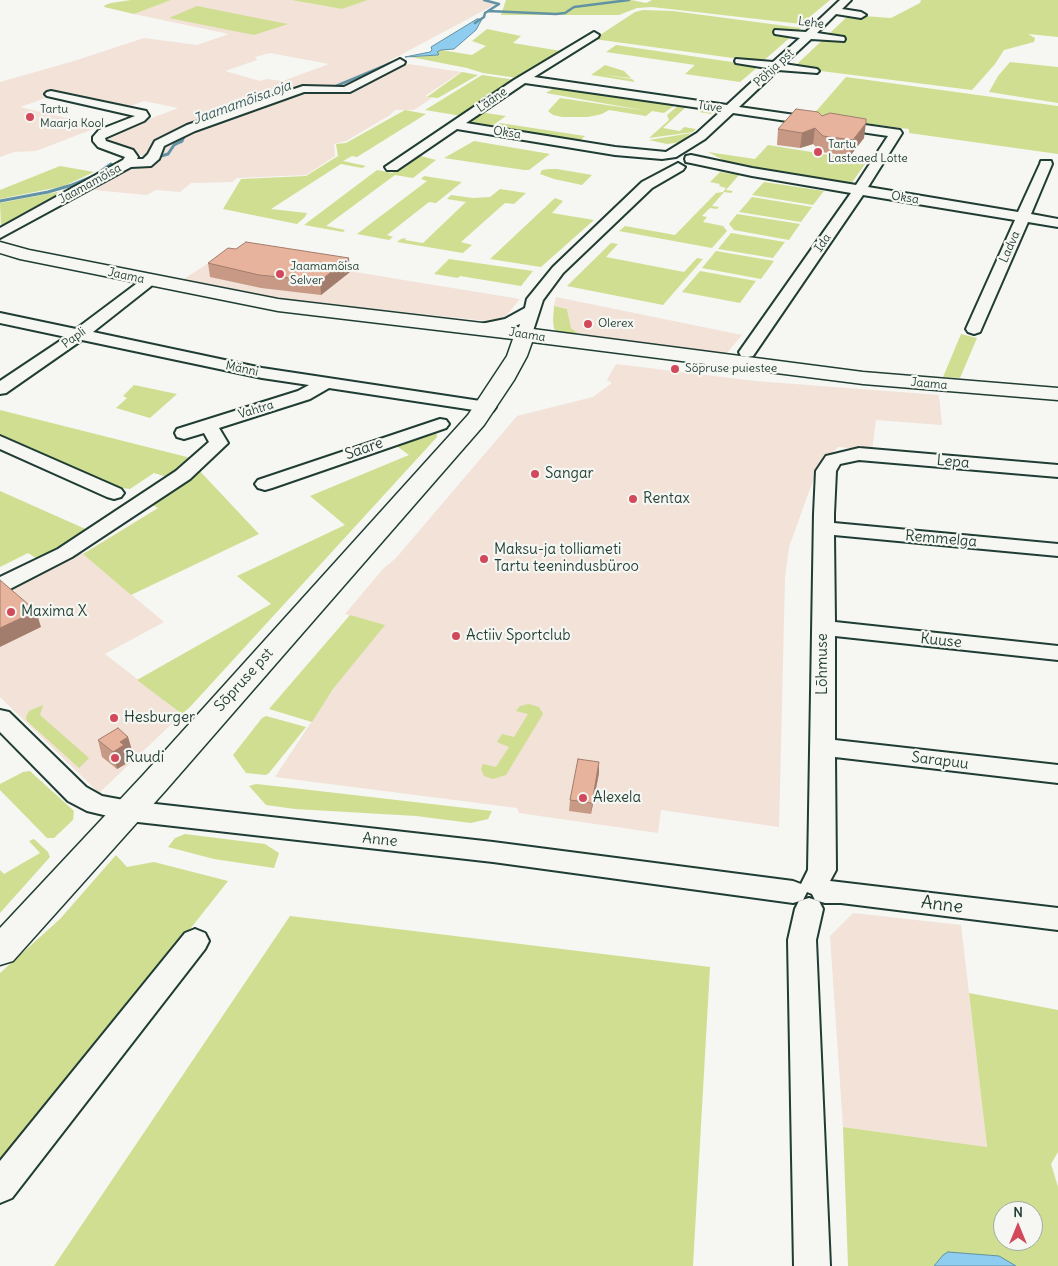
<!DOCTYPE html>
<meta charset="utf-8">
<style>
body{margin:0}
#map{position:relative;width:1058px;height:1266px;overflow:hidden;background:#f6f6f2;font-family:Delius,sans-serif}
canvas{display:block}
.north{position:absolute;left:993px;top:1201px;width:50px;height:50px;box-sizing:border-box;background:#f6f6f2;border:1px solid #a0aca6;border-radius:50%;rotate:0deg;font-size:14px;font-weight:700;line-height:20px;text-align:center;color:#1f3d34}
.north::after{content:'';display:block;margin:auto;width:18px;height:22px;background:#d1495b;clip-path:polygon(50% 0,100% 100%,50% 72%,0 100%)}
</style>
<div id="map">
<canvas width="1058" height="1266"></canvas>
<div class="north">N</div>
</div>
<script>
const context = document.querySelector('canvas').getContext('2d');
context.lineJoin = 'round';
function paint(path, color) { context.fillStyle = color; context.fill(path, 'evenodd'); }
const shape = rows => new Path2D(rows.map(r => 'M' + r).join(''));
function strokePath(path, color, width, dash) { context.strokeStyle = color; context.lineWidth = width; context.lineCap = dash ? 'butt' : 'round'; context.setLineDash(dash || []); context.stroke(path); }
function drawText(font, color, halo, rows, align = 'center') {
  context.font = font + ' Delius,sans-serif'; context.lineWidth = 4.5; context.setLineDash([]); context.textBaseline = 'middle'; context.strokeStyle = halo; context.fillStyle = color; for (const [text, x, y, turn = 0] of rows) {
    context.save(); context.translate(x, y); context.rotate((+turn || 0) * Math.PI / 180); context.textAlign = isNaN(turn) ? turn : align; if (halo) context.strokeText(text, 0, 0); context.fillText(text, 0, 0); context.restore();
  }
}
paint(shape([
 [171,0,291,0,342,9,368,0,481,0,496,4,389,61,461,72,425,96,432,98,414,110,395,110,390,115,346,141,334,144,335,156,306,175,237,178,232,182,191,183,180,192,156,190,147,195,94,190,143,160,143,156,107,138,111,134,178,108,144,101,131,106,63,92,20,107,101,126,36,151,14,152,0,157,0,82,74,61,144,38,197,45,229,34,134,14],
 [270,53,329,64,283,81,267,79,260,81,225,71,257,60,255,57],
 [228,250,391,278,520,299,505,317,496,321,487,321,255,296,181,281],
 [556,297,742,335,726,354,579,334,571,328,567,309,554,306],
 [616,364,755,381,939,395,942,425,876,420,872,450,838,447,819,466,807,497,789,547,785,578,779,827,661,810,658,833,519,813,517,808,275,777,333,689,384,625,345,614,383,569,396,558,517,416,593,397,612,383,607,380],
 [75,551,83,554,164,622,105,654,182,714,99,793,0,697,0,590],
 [853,913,961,925,987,1147,843,1127,830,936]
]), '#f2e2d8');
paint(shape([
 [131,0,171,0,134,14,104,7,105,5,111,3],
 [291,0,368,0,342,9],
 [506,0,631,0,646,3,652,0,830,0,801,24,652,7,637,8,619,15,501,15],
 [921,0,1058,0,1058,37,1028,34,1035,38,1034,42,1004,50,995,64,972,90,813,70,796,65,849,15,891,18,920,3],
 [197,6,267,20,288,24,254,35,169,18],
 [643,10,673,11,801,28,762,62,594,39,635,12],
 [487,29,521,36,513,43,567,52,524,79,483,73,467,68,411,57,438,55,437,52,441,50,472,55,486,46,472,41],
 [616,45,759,66,740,82,685,74,695,65,606,52],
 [1010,62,1058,67,1058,103,989,92,998,76],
 [605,65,624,71,631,78,604,75,632,79,635,82,591,75],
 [462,72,478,75,438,98,427,97],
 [482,75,516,80,462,116,425,110],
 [846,77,1058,106,1058,154,909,133,909,129,812,116],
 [559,85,673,103,674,106,664,113,652,111,646,116,609,110,602,114,588,117,562,117,553,115,548,111,560,98,647,111,546,93],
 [680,104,715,110,711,114,699,112,702,109,686,107,663,128,680,131,684,127,696,129,693,132,649,138,669,120,667,115],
 [405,110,426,114,357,157,352,156,343,161,366,166,362,168,341,164,271,209,307,213,305,217,297,224,223,209,241,179,306,176,338,156,336,144,346,143],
 [479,112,506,116,489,128,465,123],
 [500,123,585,136,578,142,493,129],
 [691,133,681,142,667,144,649,140],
 [474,141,550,154,529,170,524,170,444,158],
 [768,145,867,161,851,184,731,164,708,152,755,159],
 [417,155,436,160,413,178,395,175,326,226,345,230,343,232,304,225,377,170,392,173],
 [60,166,94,172,64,186,0,199,0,190],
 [549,169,557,169,592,175,582,185,554,179,540,174,542,170],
 [720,172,739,175,726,190,733,191,731,193,724,192,712,206,719,207,717,209,710,208,702,216,707,217,703,222,723,226,727,231,712,248,619,231,625,226,675,235,716,193,723,192,726,188,719,186,720,184,710,182],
 [424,176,462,182,436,203,429,202,387,235,393,237,389,240,357,234,427,181,421,179],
 [764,182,824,191,813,205,752,195],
 [500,189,526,193,514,204,505,203,461,242,472,245,463,253,397,242,401,239,406,238,405,240,423,243,466,202,447,199,451,195,473,198,490,197],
 [68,190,1,226,0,203],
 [752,197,812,207,801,222,739,212],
 [555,198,563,201,552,213,594,220,541,267,490,259],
 [737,214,800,224,789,240,734,230,729,224],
 [731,233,785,242,773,258,718,249],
 [611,243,618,244,606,257,684,272,697,258,703,259,663,305,567,286],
 [716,251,774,261,761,279,702,268],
 [449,259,533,271,521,286,460,276,458,278,434,274],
 [700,271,756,281,740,303,682,292],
 [554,306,567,309,571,328,579,334,559,332,554,329,553,320],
 [961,334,977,338,960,378,943,377],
 [134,385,177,394,150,418,116,408,127,398,123,396],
 [0,410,195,459,170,478,154,473,130,489,122,488,0,436],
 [424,432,437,434,437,437,190,707,182,714,137,680,271,604,237,576,345,525,310,496,409,455,391,442],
 [197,468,259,534,131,595,83,554,158,508,147,502],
 [0,491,90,531,39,560,28,553,0,567],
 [350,615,385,625,333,689,312,722,269,709],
 [529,704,539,707,543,714,506,775,493,779,484,776,481,769,483,764,496,767,509,747,497,742,502,734,514,737,528,714,516,711,520,706],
 [43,705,40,715,89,758,79,768,27,721,26,717,29,711],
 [266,716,306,727,269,773,266,775,246,773,233,755,262,718],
 [30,771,74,811,73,820,54,838,47,838,0,790,0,784,23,772],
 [256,784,284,787,492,811,488,819,471,823,416,816,295,809,266,805,249,786],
 [185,834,265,844,279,853,274,868,214,859,168,847,175,838],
 [34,839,48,852,50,857,0,913,0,870,4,874,40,853,29,841],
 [116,855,127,867,154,862,228,881,0,1170,0,973,60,919],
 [290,916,710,967,693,1266,54,1266],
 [969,993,1058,1010,1058,1152,1051,1164,1058,1187,1058,1266,848,1266,843,1127,987,1147],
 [1003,1211,1033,1211,1033,1241,1003,1241]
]), '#d0de91');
const water = shape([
 [477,19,482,19,476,30,454,49,441,50,437,52,439,54,438,55,405,57,430,52,432,50,431,47,477,19],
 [948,1252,999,1256,1016,1266,934,1266,943,1255,948,1252]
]);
paint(water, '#8ecdef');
strokePath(water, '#6293a4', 1);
strokePath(shape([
 [488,11,556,14,565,13,574,7,629,0],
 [475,23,484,17,485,13,499,4,484,0],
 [325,87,336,86,391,63],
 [181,142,185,136,206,126]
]), '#6293a4', 2.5);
strokePath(shape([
 [158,157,168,154,174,145,182,141],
 [0,201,48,192,72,185,94,176,111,164]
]), '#6293a4', 3);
const minor = shape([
 [840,0,851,0,842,9,861,12,866,15,861,18,836,14,817,33,844,37,845,39,844,41,811,39,784,64,817,69,819,71,817,73,778,70,739,107,900,130,902,133,868,187,1018,212,1040,164,1041,161,1051,161,1052,164,1031,214,1058,219,1058,227,1028,222,980,332,974,334,968,332,966,329,1015,220,863,195,753,356,747,357,741,356,739,352,851,193,752,176,691,163,686,162,685,159,686,156,691,155,752,168,856,185,888,136,733,113,705,139,676,157,662,159,615,155,457,129,397,170,387,170,385,167,514,80,594,32,599,35,598,37,534,77,727,105,767,68,736,63,735,61,736,59,773,62,800,38,775,34,774,32,775,30,806,32,840,0],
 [525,83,721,111,697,133,666,152,615,147,466,123,525,83],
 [400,59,405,62,404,64,350,92,304,92,195,131,164,146,159,159,151,166,131,167,0,238,0,228,123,160,125,157,98,147,93,141,93,137,99,130,135,116,47,96,45,94,47,92,51,91,146,111,149,116,144,121,105,138,106,141,133,150,138,157,137,159,143,159,148,154,155,141,187,125,303,86,344,87,400,59],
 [678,163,685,167,683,170,652,188,563,273,543,300,531,337,519,337,517,334,520,324,510,328,482,333,476,331,474,328,476,325,505,319,525,308,527,299,553,267,642,182,678,163],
 [145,279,150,281,153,284,150,287,93,332,262,368,487,402,493,403,496,407,493,411,487,412,329,388,310,399,219,428,228,443,190,479,72,557,8,590,0,591,0,577,58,549,176,471,209,442,204,433,184,439,177,437,175,433,177,429,298,391,309,385,262,378,82,340,6,393,0,394,0,381,66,337,0,323,0,313,76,329,140,281,145,279],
 [440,419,446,420,449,424,446,428,272,488,265,490,258,488,255,484,258,480,440,419],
 [0,436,121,489,124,493,121,497,114,499,107,497,0,449,0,436],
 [859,448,1058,465,1058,477,859,460,840,464,836,471,834,514,834,523,1058,544,1058,556,834,535,835,622,1058,646,1058,660,835,636,835,740,1058,765,1058,783,835,757,836,870,830,881,1058,908,1058,930,841,903,825,903,815,900,812,894,807,892,803,900,793,903,493,862,129,821,87,811,68,801,0,732,0,710,9,712,86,787,102,796,129,801,493,842,793,881,801,884,808,870,814,514,816,471,826,456,859,448],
 [809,898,819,901,823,909,816,940,830,1266,794,1266,788,940,795,909,799,901,809,898],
 [195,929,205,933,209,941,205,949,12,1198,0,1203,0,1161,185,933,195,929]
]);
const major = shape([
 [0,242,29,250,278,299,525,328,863,372,1058,388,1058,400,863,384,532,342,527,356,514,380,484,425,166,790,13,961,0,965,0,928,144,774,468,415,507,356,513,339,278,311,20,259,0,253,0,242]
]);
strokePath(minor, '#1f3d34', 4);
strokePath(major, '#1f3d34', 3);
paint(minor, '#f6f6f2');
paint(major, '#f6f6f2');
paint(shape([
 [822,116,864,138,850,156,821,152,813,144,800,148,777,145,778,129],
 [208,263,350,272,321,295,261,288,210,277],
 [128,737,133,754,127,757,129,762,117,769,102,757,98,740],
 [599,773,591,814,569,811,570,800]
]), '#c89a86');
paint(shape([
 [866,123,864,138,850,156,853,140],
 [815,128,813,144,800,148,802,133],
 [349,258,350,272,321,295,320,281],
 [36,611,41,627,0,647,0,628],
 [128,737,133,754,127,757,129,762,117,769,113,752,120,742],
 [599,762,599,773,591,814,592,803]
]), '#a27d6d');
const building = shape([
 [796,109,818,112,822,116,830,113,866,119,866,123,853,140,823,136,815,128,802,133,778,129,796,109],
 [246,242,349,258,320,281,259,275,208,263,228,248,236,249,246,242],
 [0,580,36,611,0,628,0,580],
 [118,728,128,737,120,742,124,745,113,752,98,740,118,728],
 [578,759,599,762,592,803,570,800,578,759]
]);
paint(building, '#e8b39c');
strokePath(building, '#a27d6d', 1);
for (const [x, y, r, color] of [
 [30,117,5,"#d1495b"],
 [818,152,5,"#d1495b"],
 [280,274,5,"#d1495b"],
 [588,324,5,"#d1495b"],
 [675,369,5,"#d1495b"],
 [535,474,5,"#d1495b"],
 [633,499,5,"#d1495b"],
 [484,559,5,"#d1495b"],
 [11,612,5,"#d1495b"],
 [456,636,5,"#d1495b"],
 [114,718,5,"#d1495b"],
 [115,758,5,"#d1495b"],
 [583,798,5,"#d1495b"]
]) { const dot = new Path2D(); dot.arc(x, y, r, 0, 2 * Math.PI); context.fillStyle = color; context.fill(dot); strokePath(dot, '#f6f6f2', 2); }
drawText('12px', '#1f3d34', '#f6f6f2', [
 ["Lehe",811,23,7],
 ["Põhja pst",774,68,-43],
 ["Lääne",492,100,-35],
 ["Tüve",710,107,8],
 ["Oksa",507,133,9],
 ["Jaamamõisa",90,184,-29],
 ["Oksa",905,198,9],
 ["Ida",823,243,-55],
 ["Ladva",1010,247,-66],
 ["Jaama",126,276,12],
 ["Jaama",527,335,9],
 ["Papli",74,338,-36],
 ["Männi",242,369,12],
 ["Jaama",929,384,5],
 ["Vahtra",256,410,-17]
]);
drawText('12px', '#1f3d34', '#f6f6f2', [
 ["Tartu",40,110],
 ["Maarja Kool",40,124],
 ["Tartu",828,145],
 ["Lasteaed Lotte",828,159],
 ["Jaamamõisa",290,267],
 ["Selver",290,281],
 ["Olerex",598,324],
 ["Sõpruse puiestee",685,369]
], 'left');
drawText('italic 14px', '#355a59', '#f6f6f2', [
 ["Jaamamõisa oja",242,103,-20]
]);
drawText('15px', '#1f3d34', '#f6f6f2', [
 ["Saare",364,449,-19],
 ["Lepa",953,462,5],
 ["Remmelga",941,539,5],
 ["Kuuse",941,641,6],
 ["Lõhmuse",823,664,-90],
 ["Sõpruse pst",244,680,-48],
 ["Sarapuu",940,761,7],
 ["Anne",380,840,6]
]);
drawText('15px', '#1f3d34', '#f6f6f2', [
 ["Sangar",545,474],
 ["Rentax",643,499],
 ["Maksu-ja tolliameti",494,550],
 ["Tartu teenindusbüroo",494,567],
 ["Maxima X",21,612],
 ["Actiiv Sportclub",466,636],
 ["Hesburger",124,718],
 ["Ruudi",125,758],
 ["Alexela",593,798]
], 'left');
drawText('18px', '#1f3d34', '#f6f6f2', [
 ["Anne",942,905,7]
]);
</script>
